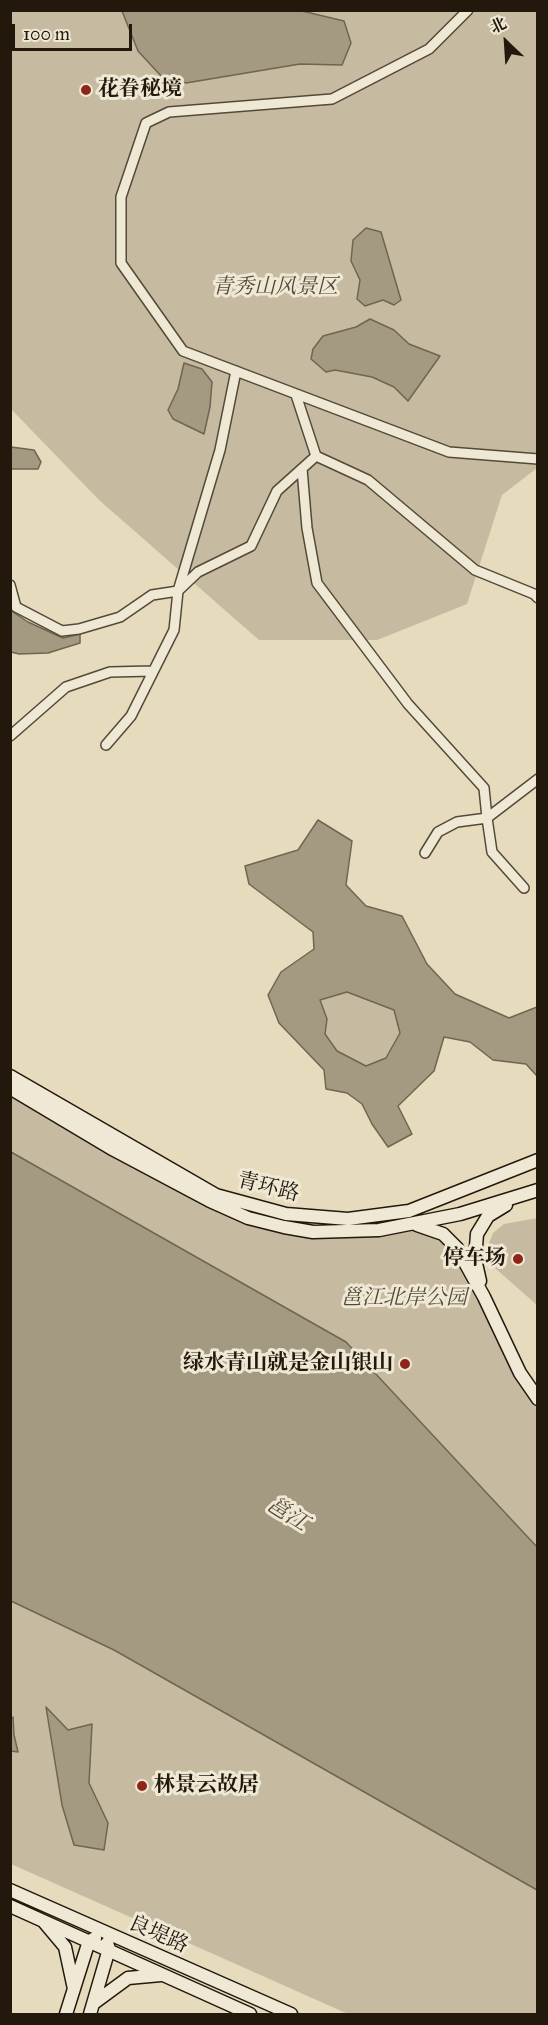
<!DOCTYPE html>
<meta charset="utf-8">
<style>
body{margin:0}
#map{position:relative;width:548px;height:2025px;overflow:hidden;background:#e7dbbe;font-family:"IM FELL Great Primer","Noto Serif SC",serif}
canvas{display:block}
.frame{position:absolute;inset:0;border:12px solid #23180c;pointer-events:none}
.north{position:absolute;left:476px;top:12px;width:60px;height:60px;-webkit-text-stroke:4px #efe8d5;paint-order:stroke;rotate:335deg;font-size:16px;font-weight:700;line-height:24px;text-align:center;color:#23180c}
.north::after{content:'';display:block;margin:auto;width:21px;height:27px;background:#23180c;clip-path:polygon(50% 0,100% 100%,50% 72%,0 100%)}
.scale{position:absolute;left:12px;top:24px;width:120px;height:27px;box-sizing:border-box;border:3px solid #23180c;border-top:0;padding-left:8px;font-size:18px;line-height:21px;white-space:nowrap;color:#23180c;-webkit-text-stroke:4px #efe8d5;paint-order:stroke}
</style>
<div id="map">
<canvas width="548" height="2025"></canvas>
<div class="frame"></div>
<div class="north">北</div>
<div class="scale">100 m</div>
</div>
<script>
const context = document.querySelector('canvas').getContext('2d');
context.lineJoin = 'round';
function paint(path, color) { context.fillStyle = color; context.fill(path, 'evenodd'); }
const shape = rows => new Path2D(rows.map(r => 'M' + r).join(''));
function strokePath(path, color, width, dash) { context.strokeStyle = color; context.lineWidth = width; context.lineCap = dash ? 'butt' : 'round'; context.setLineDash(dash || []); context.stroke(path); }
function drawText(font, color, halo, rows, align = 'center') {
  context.font = font + ' "IM FELL Great Primer","Noto Serif SC",serif'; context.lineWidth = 6; context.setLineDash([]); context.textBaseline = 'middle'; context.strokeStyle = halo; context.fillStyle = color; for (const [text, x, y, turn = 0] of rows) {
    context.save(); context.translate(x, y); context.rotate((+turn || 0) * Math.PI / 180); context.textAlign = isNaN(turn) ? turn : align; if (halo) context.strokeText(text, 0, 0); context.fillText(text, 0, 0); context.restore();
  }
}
paint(shape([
 [11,11,537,11,537,468,502,495,467,604,377,640,259,640,99,500,11,409],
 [347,992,394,1009,400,1033,386,1058,366,1066,337,1051,324,1034,327,1019,320,1000],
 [10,1088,210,1201,284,1227,412,1224,443,1234,537,1399,537,1547,346,1342,11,1152],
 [537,1218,538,1218,537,1305,496,1269,487,1259,486,1251,493,1233,504,1224],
 [10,1601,114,1650,537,1890,537,2014,348,2014,11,1864]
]), '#c6baa0');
const water = shape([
 [122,11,302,11,344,21,351,43,342,65,300,64,186,83,162,77,138,51,122,11],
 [366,228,381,232,401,300,394,305,383,300,365,306,357,299,360,280,351,261,353,240,366,228],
 [370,319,394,330,409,344,440,356,408,401,394,387,372,377,335,370,326,372,311,359,313,349,323,336,356,327,370,319],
 [184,363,202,369,212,382,210,407,204,434,173,419,168,410,178,389,184,363],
 [11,447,34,450,41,462,38,469,11,469,11,447],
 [10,610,28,622,63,638,80,634,80,643,48,653,19,654,11,652,10,610],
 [318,820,352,841,346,885,366,906,402,916,427,964,455,994,509,1018,537,1007,537,1076,526,1064,493,1060,470,1042,444,1037,434,1071,398,1106,412,1134,388,1147,372,1124,362,1104,347,1093,326,1089,324,1070,279,1023,268,995,281,972,314,949,313,932,249,884,245,866,298,850,318,820],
 [347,992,394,1010,400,1033,386,1058,366,1066,337,1051,325,1034,327,1019,320,1000,347,992],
 [11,1152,346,1342,537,1547,537,1890,114,1650,11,1601,11,1152],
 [46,1707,68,1730,92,1724,89,1783,108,1823,104,1850,74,1845,62,1805,46,1707],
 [13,1717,14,1735,18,1752,11,1751,11,1719,13,1717]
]);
paint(water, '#a49981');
strokePath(water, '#706552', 1.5);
const street = shape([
 [468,10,429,49,332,99,169,112,146,123,121,197,121,263,183,351,449,452,538,459],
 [296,395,316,456,368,480,475,570,534,594,538,598],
 [302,469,307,528,317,583,408,704,484,788,487,818,538,779],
 [10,585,16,607,62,631,79,629,120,617,152,595,178,591,220,450,236,371],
 [10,736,66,687,110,672,152,671],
 [106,745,131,716,174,630,178,591,198,572,251,546,277,491,316,456],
 [425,853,438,832,457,822,487,818,492,852,524,888]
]);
const secondary = shape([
 [10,1076,216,1195,286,1214,348,1219,409,1211,538,1160],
 [10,1088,114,1150,210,1201,248,1218,284,1227,313,1232,379,1230,460,1214,538,1190],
 [417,1225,443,1234,457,1248,484,1297,520,1373,538,1399],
 [480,1281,475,1259,477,1234,488,1216,506,1205],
 [10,1890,291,2014],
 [10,1906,250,2014],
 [44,1922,65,1947,74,1989],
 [94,2003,128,1978,161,1975],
 [66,2014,89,1941,95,1938],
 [90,2014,109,1949,107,1943]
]);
strokePath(street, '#544938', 12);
strokePath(secondary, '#23180c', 15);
strokePath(street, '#efe8d5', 9);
strokePath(secondary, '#efe8d5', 12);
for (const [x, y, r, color] of [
 [86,90,6,"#8f2418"],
 [518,1259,6,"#8f2418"],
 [405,1364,6,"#8f2418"],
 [142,1786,6,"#8f2418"]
]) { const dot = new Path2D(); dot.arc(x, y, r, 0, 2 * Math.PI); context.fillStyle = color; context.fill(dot); strokePath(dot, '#efe8d5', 2); }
drawText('bold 21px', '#23180c', '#efe8d5', [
 ["花眷秘境",98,90],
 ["停车场",506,1259,"right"],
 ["绿水青山就是金山银山",393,1364,"right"],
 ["林景云故居",154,1786]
], 'left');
drawText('italic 21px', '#544938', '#efe8d5', [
 ["青秀山风景区",275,288],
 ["邕江北岸公园",404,1299]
]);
drawText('21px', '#23180c', '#efe8d5', [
 ["青环路",268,1188,14],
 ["良堤路",158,1935,24]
]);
drawText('italic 22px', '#574c3b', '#efe8d5', [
 ["邕江",287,1515,32]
]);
</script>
